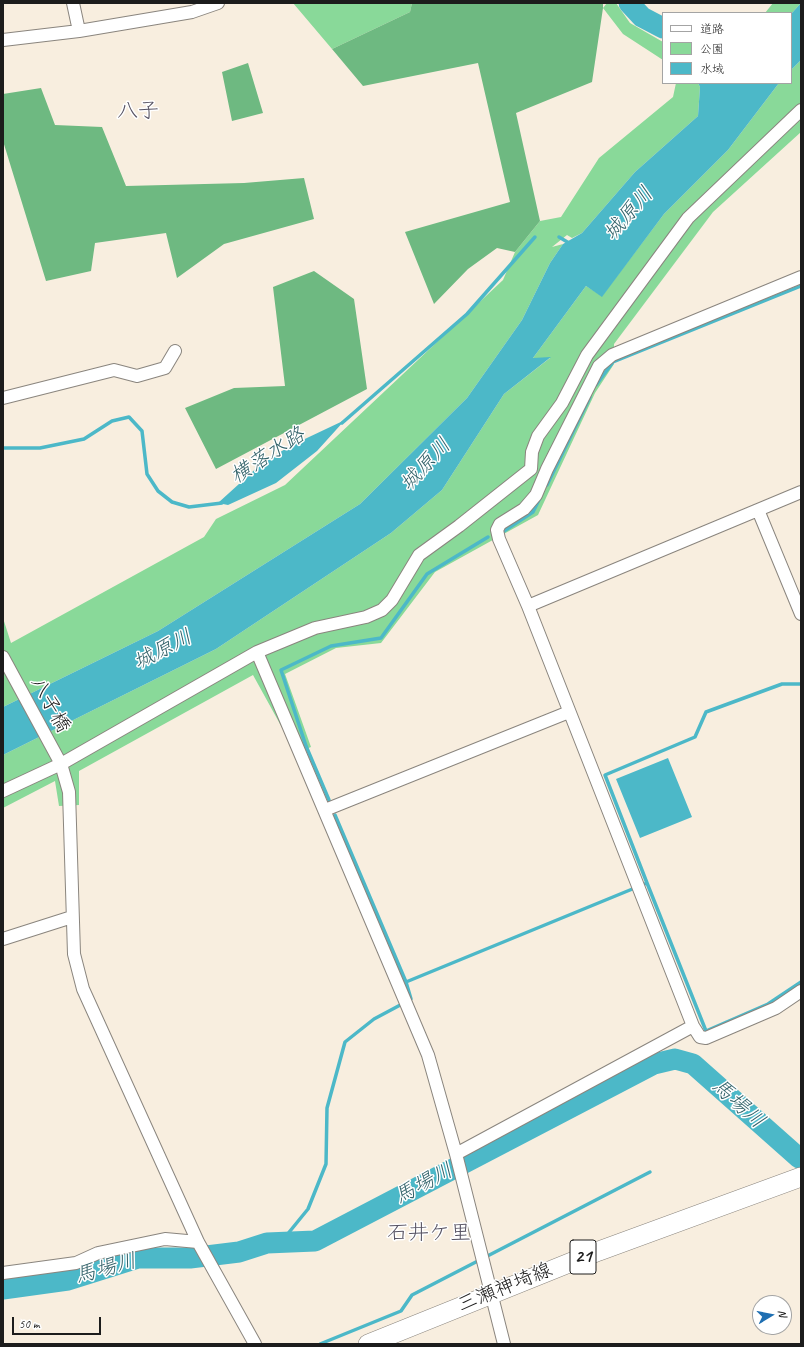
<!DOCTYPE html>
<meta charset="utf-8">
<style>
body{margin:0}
#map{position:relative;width:804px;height:1347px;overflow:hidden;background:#f8eedf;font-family:Caveat,"Klee One",sans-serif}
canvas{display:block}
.frame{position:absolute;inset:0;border:4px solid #1c1c1c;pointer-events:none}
.legend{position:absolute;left:662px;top:12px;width:130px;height:72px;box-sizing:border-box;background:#fff;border:1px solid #a4a4a4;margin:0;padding:5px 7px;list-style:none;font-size:12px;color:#1c1c1c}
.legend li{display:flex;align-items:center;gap:8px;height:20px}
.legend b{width:20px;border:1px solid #a4a4a4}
.north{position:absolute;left:752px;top:1295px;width:40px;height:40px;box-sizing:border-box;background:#fff;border:1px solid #a4a4a4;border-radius:50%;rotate:80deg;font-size:11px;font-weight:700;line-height:16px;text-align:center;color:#1c1c1c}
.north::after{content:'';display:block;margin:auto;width:14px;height:18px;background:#1f6fb2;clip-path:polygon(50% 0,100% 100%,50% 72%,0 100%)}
.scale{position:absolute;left:12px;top:1317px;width:89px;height:18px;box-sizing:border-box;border:2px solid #1c1c1c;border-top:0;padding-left:5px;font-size:12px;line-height:14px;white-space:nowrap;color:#1c1c1c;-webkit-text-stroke:3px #fff;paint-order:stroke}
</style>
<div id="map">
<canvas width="804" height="1347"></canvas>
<div class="frame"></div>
<ul class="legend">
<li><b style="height:5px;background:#fff"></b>道路</li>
<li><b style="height:11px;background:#89d999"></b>公園</li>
<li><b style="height:11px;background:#4cb8c8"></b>水域</li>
</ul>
<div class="north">N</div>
<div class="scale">50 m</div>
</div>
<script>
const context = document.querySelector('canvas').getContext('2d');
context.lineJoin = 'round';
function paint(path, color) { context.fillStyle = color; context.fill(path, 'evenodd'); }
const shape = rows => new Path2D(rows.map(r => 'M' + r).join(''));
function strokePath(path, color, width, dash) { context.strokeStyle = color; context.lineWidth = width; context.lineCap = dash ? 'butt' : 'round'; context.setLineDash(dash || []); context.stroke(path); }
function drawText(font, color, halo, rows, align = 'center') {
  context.font = font + ' Caveat,"Klee One",sans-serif'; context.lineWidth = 3; context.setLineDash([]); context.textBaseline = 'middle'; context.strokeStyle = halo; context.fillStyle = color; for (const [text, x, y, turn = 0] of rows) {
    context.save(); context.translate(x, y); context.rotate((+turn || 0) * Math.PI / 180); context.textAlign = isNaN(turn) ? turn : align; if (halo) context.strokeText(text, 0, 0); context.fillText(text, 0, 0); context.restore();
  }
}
paint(shape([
 [293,3,412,3,410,12,332,49],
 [607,3,616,3,630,23,663,42,663,60,623,34,603,8],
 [773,3,801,3,791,14,765,13],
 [801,60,801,132,713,212,614,344,614,364,595,393,538,515,435,572,381,643,336,648,285,674,311,747,296,753,253,675,79,771,79,805,59,806,55,781,3,808,3,755,216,649,391,533,442,490,504,394,550,358,533,358,586,286,602,296,664,214,728,150,779,83,791,83,791,70],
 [676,83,698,83,700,87,698,116,635,172,582,233,572,238,567,235,552,247,563,244,550,263,522,320,467,398,360,504,158,631,3,707,3,618,11,643,204,537,216,519,285,485,503,280,515,252,540,221,561,217,599,158,673,97]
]), '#89d999');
paint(shape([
 [412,3,603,3,603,8,592,82,516,113,540,221,515,252,497,248,468,269,434,304,405,232,510,202,478,63,363,86,332,49,410,12],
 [248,63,263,113,232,121,222,72],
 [41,88,55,125,102,127,126,186,244,183,304,178,314,219,224,244,177,278,166,233,95,243,91,271,46,281,3,141,3,94],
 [314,271,354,299,367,389,216,469,185,408,234,388,285,386,273,287]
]), '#6eb981');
paint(shape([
 [801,3,801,60,791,70,791,14],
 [698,83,779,83,728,150,664,214,602,297,586,286,533,358,551,357,504,394,442,490,391,533,216,649,3,755,3,707,158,631,360,504,467,398,522,320,550,263,563,244,582,233,635,172,698,116,700,87],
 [345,420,317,451,276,483,228,505,218,503,261,464,290,446],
 [668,758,692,817,640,838,616,779]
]), '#4cb8c8');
strokePath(shape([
 [559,237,569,243],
 [596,385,613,362,801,286],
 [342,423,467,314,535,237],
 [3,448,40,448,84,439,112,421,129,417,142,431,147,474,158,491,172,502,189,507,222,503],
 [547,485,590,397],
 [504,531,533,512,540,498],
 [329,800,306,746,281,670,331,646,381,638,427,574,488,537],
 [335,815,406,982],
 [647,883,706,1031,768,1004,801,982],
 [409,1000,411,999,406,982,647,883,605,775,695,737,706,712,782,684,801,684],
 [267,1243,286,1236,308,1209,326,1164,327,1108,345,1042,374,1019,404,1003],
 [320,1344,401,1311,412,1295,650,1172]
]), '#4cb8c8', 3.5);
strokePath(shape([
 [629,3,642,17,663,28],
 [3,1289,68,1280,138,1258,190,1258,239,1252,267,1243,315,1241,654,1064,675,1059,693,1064,799,1158]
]), '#4cb8c8', 21);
const minor = shape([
 [73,3,79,31],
 [3,40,79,31,192,12,218,3],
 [801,277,612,355,599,366,547,469,536,495,524,509,500,524,497,530,499,539,528,606,693,1026,700,1037,706,1038,776,1008,801,991],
 [3,398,114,370,137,376,165,368,175,351],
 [758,510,801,614],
 [528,606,801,492],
 [257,652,428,1055,456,1154,504,1344],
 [3,657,61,764,69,792,74,954,83,989,198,1242,255,1344],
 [3,791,61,764,257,652,315,628,366,617,382,610,392,600,419,555,459,526,531,469,532,452,538,436,562,403,587,355,688,218,801,110],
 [325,810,569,712],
 [3,939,72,917],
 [456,1154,693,1026],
 [3,1273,76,1263,98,1253,165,1239,198,1242]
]);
const primary = shape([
 [368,1344,599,1251,801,1177]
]);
strokePath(minor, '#8a857e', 14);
strokePath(primary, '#8a857e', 20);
strokePath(minor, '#fff', 12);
strokePath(primary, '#fff', 19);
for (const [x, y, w] of [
 [583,1257,26]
]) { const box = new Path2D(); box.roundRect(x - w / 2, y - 17, w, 34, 3); context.fillStyle = '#fff'; context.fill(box); strokePath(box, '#1c1c1c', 1); }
drawText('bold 19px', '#1c1c1c', null, [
 ["21",583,1257]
]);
drawText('20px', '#1c1c1c', '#fff', [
 ["八子橋",50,705,61],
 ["三瀬神埼線",505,1288,-22]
]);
drawText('21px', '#575363', '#fff', [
 ["八子",138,111],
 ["石井ケ里",429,1233]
]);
drawText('italic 21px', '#326269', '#fff', [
 ["城原川",629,214,-49],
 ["横落水路",268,456,-33],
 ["城原川",426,465,-47],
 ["城原川",163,650,-27],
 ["馬場川",738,1104,42],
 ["馬場川",424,1184,-28],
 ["馬場川",106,1269,-15]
]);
</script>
